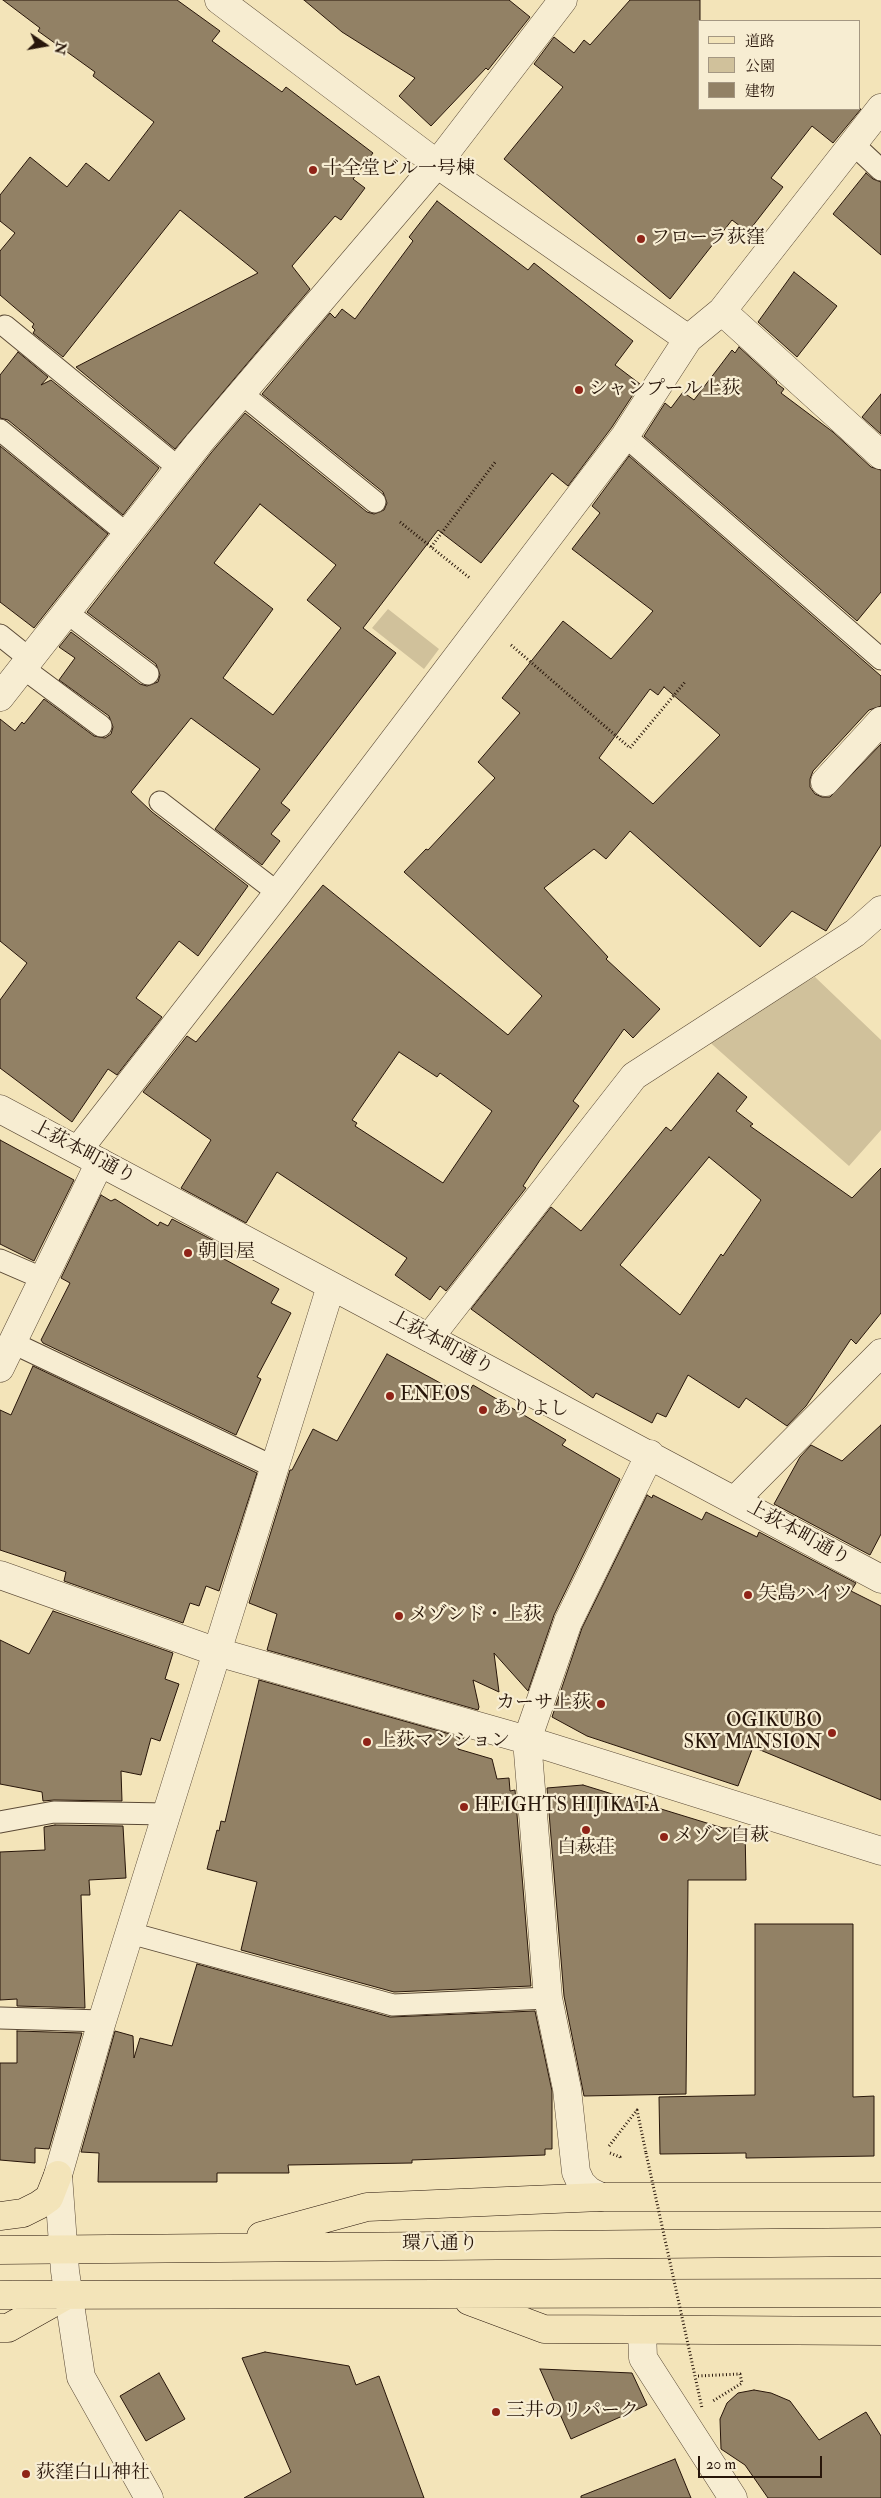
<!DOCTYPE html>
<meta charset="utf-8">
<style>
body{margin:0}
#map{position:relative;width:881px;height:2498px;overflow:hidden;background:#f3e4b9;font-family:"IM FELL Double Pica","Noto Serif JP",serif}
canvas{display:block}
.legend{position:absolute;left:698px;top:20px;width:162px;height:90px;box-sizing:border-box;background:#f7edd2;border:1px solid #a49782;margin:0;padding:6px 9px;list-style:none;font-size:15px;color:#28160a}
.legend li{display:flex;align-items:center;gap:10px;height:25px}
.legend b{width:25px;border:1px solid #a49782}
.north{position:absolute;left:20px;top:20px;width:50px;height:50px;-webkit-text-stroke:4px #f7edd2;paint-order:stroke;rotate:102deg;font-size:14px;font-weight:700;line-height:20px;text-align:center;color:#28160a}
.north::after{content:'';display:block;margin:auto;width:18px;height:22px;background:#28160a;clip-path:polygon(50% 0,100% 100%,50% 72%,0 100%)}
.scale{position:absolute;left:698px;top:2456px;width:124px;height:22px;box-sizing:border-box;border:2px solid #28160a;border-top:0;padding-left:6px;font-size:15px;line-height:18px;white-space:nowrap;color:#28160a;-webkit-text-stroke:4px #f7edd2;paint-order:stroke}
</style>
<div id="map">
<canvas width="881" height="2498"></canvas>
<ul class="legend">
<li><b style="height:6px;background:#f3e4b9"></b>道路</li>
<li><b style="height:14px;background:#d0c19b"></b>公園</li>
<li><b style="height:14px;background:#928165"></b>建物</li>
</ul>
<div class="north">N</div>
<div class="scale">20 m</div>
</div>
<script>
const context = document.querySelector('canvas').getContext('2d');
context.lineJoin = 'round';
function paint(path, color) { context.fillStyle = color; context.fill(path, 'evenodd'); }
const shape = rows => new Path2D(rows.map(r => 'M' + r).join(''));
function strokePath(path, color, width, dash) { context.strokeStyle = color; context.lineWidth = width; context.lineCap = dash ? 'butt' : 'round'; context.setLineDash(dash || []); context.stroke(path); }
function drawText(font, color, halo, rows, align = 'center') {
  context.font = font + ' "IM FELL Double Pica","Noto Serif JP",serif'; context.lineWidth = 4.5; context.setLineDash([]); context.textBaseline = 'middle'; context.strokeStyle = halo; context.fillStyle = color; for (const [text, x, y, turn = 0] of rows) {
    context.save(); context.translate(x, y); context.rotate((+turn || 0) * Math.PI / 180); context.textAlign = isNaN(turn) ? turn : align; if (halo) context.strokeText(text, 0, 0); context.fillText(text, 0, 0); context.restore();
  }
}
paint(shape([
 [388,609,439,649,424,669,372,628],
 [815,977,881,1040,881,1130,849,1166,705,1038]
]), '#d0c19b');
const building = shape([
 [3,0,177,0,220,31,212,41,282,92,286,87,373,153,353,179,365,188,341,220,335,216,292,266,310,289,175,449,76,367,258,273,180,210,63,357,33,333,35,330,32,327,34,324,0,295,0,251,15,233,0,221,0,195,30,157,67,187,86,163,109,181,154,122,93,76,95,72,38,31,40,28,3,0],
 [304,0,509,0,530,17,488,70,486,68,431,126,399,96,415,78,342,32,304,0],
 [630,0,700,0,700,109,861,109,833,143,812,126,771,178,783,187,748,232,732,220,670,299,504,159,563,87,534,64,554,37,574,53,584,40,590,45,630,0],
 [866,173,873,179,881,182,881,255,833,214,866,173],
 [437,201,528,270,534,263,633,341,615,365,640,384,612,427,568,486,552,473,481,563,438,530,363,628,396,653,281,803,290,810,271,834,280,841,262,865,215,829,260,769,191,718,131,792,152,812,248,886,198,956,179,941,136,998,162,1017,117,1075,108,1069,72,1122,0,1068,0,1000,27,963,0,941,0,719,15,731,22,722,24,724,44,699,94,736,105,738,111,734,113,727,109,716,59,680,75,658,59,647,71,632,140,684,147,686,158,682,160,675,156,664,87,612,211,453,245,413,367,512,374,514,384,510,387,503,383,492,262,394,330,313,335,318,342,309,355,319,413,241,409,237,437,201],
 [260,504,336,565,307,600,341,628,273,715,223,678,273,609,214,563,260,504],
 [794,272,837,306,797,357,758,322,794,272],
 [739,347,777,382,776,383,784,389,781,393,833,432,871,467,881,470,881,592,857,621,644,436,665,403,671,408,683,392,694,400,732,350,735,353,739,347],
 [18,352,48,377,41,385,51,380,159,468,123,515,8,420,0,418,0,375,18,352],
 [881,394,881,434,862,417,881,394],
 [0,446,108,534,34,628,0,602,0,446],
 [629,456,881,676,881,706,869,710,813,771,810,779,810,787,815,794,822,797,830,797,881,744,881,845,826,931,792,911,760,947,630,831,606,859,594,849,544,888,608,957,606,959,660,1009,633,1038,624,1029,573,1101,579,1106,540,1160,523,1186,526,1188,446,1291,440,1286,430,1300,395,1275,407,1258,277,1172,246,1223,181,1188,211,1140,143,1092,187,1036,196,1042,205,1031,323,885,508,1035,542,996,404,872,426,849,428,850,495,778,478,762,520,713,502,698,563,621,611,659,653,611,572,549,600,513,592,506,629,456],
 [664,687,720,735,653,804,599,758,650,689,658,695,664,687],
 [399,1052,437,1077,440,1073,492,1111,443,1183,355,1126,357,1123,352,1120,399,1052],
 [718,1073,747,1097,736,1111,753,1124,750,1126,852,1198,881,1168,881,1313,856,1344,851,1339,806,1406,787,1426,746,1398,739,1408,688,1375,666,1417,657,1413,652,1423,596,1393,593,1398,471,1309,551,1207,581,1231,666,1127,671,1131,718,1073],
 [709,1157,761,1200,723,1256,721,1254,680,1315,620,1265,709,1157],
 [0,1140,74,1180,34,1261,0,1244,0,1140],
 [101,1195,111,1201,115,1199,158,1226,160,1222,168,1226,172,1219,230,1249,224,1259,279,1289,271,1303,291,1313,257,1377,261,1379,236,1435,43,1343,41,1340,70,1283,61,1278,101,1195],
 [387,1354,466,1397,473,1385,566,1440,562,1445,620,1479,554,1615,528,1691,494,1653,499,1692,473,1680,479,1707,478,1710,267,1650,277,1614,249,1603,290,1470,292,1470,313,1429,337,1441,387,1354],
 [33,1366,257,1473,219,1591,206,1586,199,1606,190,1603,183,1623,64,1581,66,1572,0,1550,0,1410,11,1415,33,1366],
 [881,1425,881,1534,870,1555,774,1504,800,1457,811,1445,842,1461,881,1425],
 [647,1495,652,1498,653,1495,702,1520,706,1512,757,1537,759,1532,856,1583,851,1591,881,1606,881,1800,753,1747,738,1786,587,1736,552,1717,582,1628,647,1495],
 [53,1611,173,1653,165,1679,179,1684,160,1741,151,1738,141,1775,121,1771,122,1801,54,1800,43,1801,42,1792,0,1784,0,1640,29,1654,53,1611],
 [259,1680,464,1738,458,1749,492,1759,497,1779,509,1778,510,1791,515,1790,531,1986,394,1992,241,1950,257,1882,207,1869,217,1830,219,1831,221,1821,225,1822,259,1680],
 [583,1785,723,1828,745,1828,746,1880,688,1880,686,2094,584,2096,564,1996,547,1788,583,1785],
 [55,1825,123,1826,126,1878,89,1880,90,1895,81,1895,85,2008,17,2006,17,1999,0,2000,0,1852,45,1850,44,1827,55,1825],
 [755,1924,853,1924,853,2097,874,2096,874,2156,746,2158,746,2153,660,2154,659,2097,755,2095,755,1924],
 [197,1964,390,2017,535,2011,552,2091,552,2149,545,2149,545,2155,412,2160,412,2163,288,2165,289,2173,217,2173,217,2182,98,2182,99,2153,81,2152,115,2031,133,2036,134,2058,140,2038,172,2046,197,1964],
 [17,2031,82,2033,49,2149,35,2148,35,2163,0,2160,0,2063,17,2063,17,2031],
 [265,2352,349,2366,356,2385,379,2376,424,2498,244,2498,291,2472,242,2358,265,2352],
 [540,2369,632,2373,647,2405,571,2439,540,2369],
 [159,2373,185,2419,146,2441,120,2396,159,2373],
 [754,2390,771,2393,790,2401,819,2440,866,2412,881,2436,881,2498,768,2498,745,2465,721,2449,720,2419,727,2403,738,2393,754,2390],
 [675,2459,691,2498,581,2498,581,2496,675,2459]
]);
paint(building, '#928165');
strokePath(building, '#28160a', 1);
const lane = shape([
 [853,144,881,170],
 [5,326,180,469],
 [241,393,375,502],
 [0,430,127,534],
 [625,436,881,659],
 [66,612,148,674],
 [0,635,30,659],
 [23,668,101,726],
 [160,802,278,893],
 [0,1260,44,1279],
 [13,1343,274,1467],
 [0,1822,54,1812,166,1814],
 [130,1933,393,2005,548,1998],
 [0,2018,102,2021]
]);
const street = shape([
 [219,0,437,164,688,339],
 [722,311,881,455],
 [0,697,199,443,437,164,563,0],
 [825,782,881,721],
 [0,1109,881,1579],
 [78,1150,278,893,625,436,688,339,722,311,881,108],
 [429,1338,634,1076,855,933,881,910],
 [0,1368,100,1162],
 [735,1500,881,1353],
 [0,1575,217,1652,527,1740,881,1851],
 [601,2197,589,2191,581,2183,576,2172,567,2089,548,1998,527,1740,568,1622,650,1454],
 [642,2330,643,2358,733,2498],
 [149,2498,81,2377,65,2271,58,2175,102,2021,331,1286]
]);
const primary = shape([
 [0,2216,23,2213,39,2205,49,2198,58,2175],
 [261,2236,367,2207,601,2197,881,2197],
 [0,2250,881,2242],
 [0,2295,881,2293],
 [469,2301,544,2329,881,2331],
 [0,2328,8,2328,65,2296]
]);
strokePath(lane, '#5b4a36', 23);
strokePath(street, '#5b4a36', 29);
strokePath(primary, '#28160a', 29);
strokePath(shape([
 [400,522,471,579],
 [431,547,496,461],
 [511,645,630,748,685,682],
 [609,2146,637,2110,646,2153],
 [610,2153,620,2157,620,2160],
 [698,2376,740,2374,742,2383,713,2401]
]), '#28160a', 3, [1, 2.5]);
strokePath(lane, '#f7edd2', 21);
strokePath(street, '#f7edd2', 28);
strokePath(primary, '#f3e4b9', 28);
strokePath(shape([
 [646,2153,702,2408]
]), '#28160a', 3, [1, 2.5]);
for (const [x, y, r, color] of [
 [313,170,5,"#8f2418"],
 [641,239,5,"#8f2418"],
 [579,390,5,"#8f2418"],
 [188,1253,5,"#8f2418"],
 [390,1396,5,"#8f2418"],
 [483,1410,5,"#8f2418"],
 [748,1595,5,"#8f2418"],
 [399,1616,5,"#8f2418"],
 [601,1704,5,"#8f2418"],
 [832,1733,5,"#8f2418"],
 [367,1742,5,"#8f2418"],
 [464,1807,5,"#8f2418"],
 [586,1830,5,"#8f2418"],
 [664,1837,5,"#8f2418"],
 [496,2412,5,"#8f2418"],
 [26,2474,5,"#8f2418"]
]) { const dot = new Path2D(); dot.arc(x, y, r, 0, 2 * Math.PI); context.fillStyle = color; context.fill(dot); strokePath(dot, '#f7edd2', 2); }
drawText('19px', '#28160a', '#f7edd2', [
 ["十全堂ビル一号棟",323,170],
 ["フローラ荻窪",651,239],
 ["シャンプール上荻",589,390],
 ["朝日屋",198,1253],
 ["ENEOS",400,1396],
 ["ありよし",493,1410],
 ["矢島ハイツ",758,1595],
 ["メゾンド・上荻",409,1616],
 ["カーサ上荻",591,1704,"right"],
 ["OGIKUBO",822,1722,"right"],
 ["SKY MANSION",822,1744,"right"],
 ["上荻マンション",377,1742],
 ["HEIGHTS HIJIKATA",474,1807],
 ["メゾン白萩",674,1837],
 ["白萩荘",586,1849,"center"],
 ["三井のリパーク",506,2412],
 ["荻窪白山神社",36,2474]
], 'left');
drawText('19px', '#28160a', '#f7edd2', [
 ["上荻本町通り",83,1153,28],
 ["上荻本町通り",441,1344,28],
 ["上荻本町通り",798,1534,29],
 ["環八通り",440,2245]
]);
</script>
